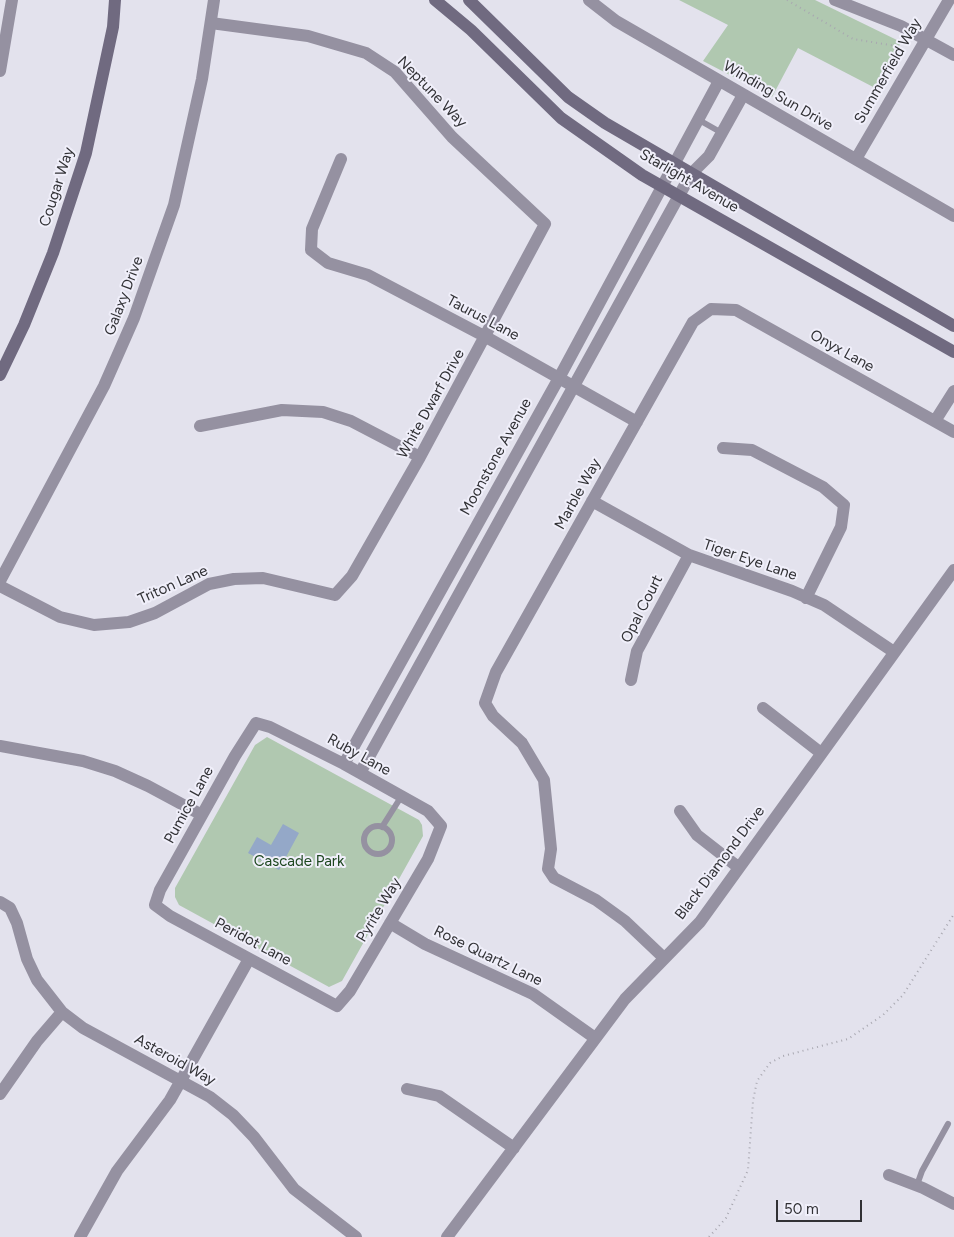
<!DOCTYPE html>
<style>
body{margin:0}
#map{position:relative;width:954px;height:1237px;overflow:hidden;background:#e3e2ed;font-family:Figtree,sans-serif}
canvas{display:block}
.scale{position:absolute;left:776px;top:1200px;width:86px;height:22px;box-sizing:border-box;border:2px solid #313135;border-top:0;padding-left:6px;font-size:15px;line-height:18px;white-space:nowrap;color:#313135;-webkit-text-stroke:4px #f0effa;paint-order:stroke}
</style>
<div id="map">
<canvas width="954" height="1237"></canvas>
<div class="scale">50 m</div>
</div>
<script>
const context = document.querySelector('canvas').getContext('2d');
context.lineJoin = 'round';
function paint(path, color) { context.fillStyle = color; context.fill(path, 'evenodd'); }
const shape = rows => new Path2D(rows.map(r => 'M' + r).join(''));
function strokePath(path, color, width, dash) { context.strokeStyle = color; context.lineWidth = width; context.lineCap = dash ? 'butt' : 'round'; context.setLineDash(dash || []); context.stroke(path); }
function drawText(font, color, halo, rows, align = 'center') {
  context.font = font + ' Figtree,sans-serif'; context.lineWidth = 4; context.setLineDash([]); context.textBaseline = 'middle'; context.strokeStyle = halo; context.fillStyle = color; for (const [text, x, y, turn = 0] of rows) {
    context.save(); context.translate(x, y); context.rotate((+turn || 0) * Math.PI / 180); context.textAlign = isNaN(turn) ? turn : align; if (halo) context.strokeText(text, 0, 0); context.fillText(text, 0, 0); context.restore();
  }
}
paint(shape([
 [679,0,815,0,901,42,879,90,798,48,772,97,703,61,728,25],
 [267,737,419,820,422,825,423,836,342,981,329,987,179,905,175,897,175,888,255,745]
]), '#b0c8b0');
paint(shape([
 [283,824,299,833,279,870,248,853,257,837,271,845]
]), '#94a8c8');
strokePath(shape([
 [787,0,853,39,896,46],
 [709,1237,726,1218,748,1170,753,1101,757,1081,770,1063,783,1056,848,1039,883,1015,903,995,954,914]
]), '#a8a7b0', 2, [1, 4]);
strokePath(shape([
 [699,120,722,133],
 '364 840a14 14 0 1 1 28 0a14 14 0 1 1-28 0Z',
 [382,827,401,797],
 [917,1185,922,1171,948,1124]
]), '#9591a1', 6);
strokePath(shape([
 [589,0,616,21,954,216],
 [835,0,901,26,954,55],
 [0,71,12,0],
 [341,159,312,229,311,250,328,263,368,275,486,337,637,422],
 [856,159,949,0],
 [935,421,954,391],
 [200,426,282,410,323,412,351,421,420,457],
 [723,448,752,450,823,487,844,505,841,527,806,598],
 [592,501,689,555,792,591,824,605,894,652],
 [0,581,104,386,134,318,174,205,202,79,214,0],
 [0,586,60,617,94,625,129,622,155,613,209,584,234,579,263,578,335,595,352,576,420,457,545,224,452,137,395,72,366,53,308,36,211,23],
 [631,680,637,651,689,555],
 [763,708,821,753],
 [256,723,270,727,344,764,428,811,441,826,428,859,350,991,337,1006,170,916,155,905,160,890,235,756,256,723],
 [0,746,83,761,115,771,148,786,202,815],
 [344,764,559,378,719,81],
 [360,773,691,174,709,156,743,95],
 [680,811,697,835,738,867],
 [0,902,10,908,17,923,27,959,37,980,62,1012,83,1028,210,1097,233,1115,254,1137,294,1189,356,1237],
 [390,923,425,944,533,994,595,1038],
 [664,958,625,921,596,900,554,878,548,869,551,849,544,780,522,743,493,716,485,703,496,672,693,322,711,309,736,310,954,432],
 [407,1089,439,1096,514,1148],
 [0,1094,37,1041,62,1012],
 [889,1175,923,1188,954,1204],
 [80,1237,117,1171,170,1100,249,959],
 [447,1237,625,999,700,922,954,570]
]), '#9591a1', 12);
strokePath(shape([
 [435,0,471,30,561,118,642,175,954,352],
 [469,0,568,97,605,123,954,326],
 [0,375,24,325,53,253,86,153,113,27,115,0]
]), '#706a80', 12);
drawText('15px', '#313135', '#f0effa', [
 ["Summerfield Way",888,71,-60],
 ["Neptune Way",432,92,46],
 ["Winding Sun Drive",778,96,30],
 ["Starlight Avenue",689,181,30],
 ["Cougar Way",57,187,-72],
 ["Galaxy Drive",124,296,-69],
 ["Taurus Lane",483,318,28],
 ["Onyx Lane",842,351,29],
 ["White Dwarf Drive",431,404,-61],
 ["Moonstone Avenue",496,457,-61],
 ["Marble Way",578,494,-61],
 ["Tiger Eye Lane",750,560,19],
 ["Triton Lane",173,585,-24],
 ["Opal Court",642,609,-63],
 ["Ruby Lane",359,755,29],
 ["Pumice Lane",189,805,-61],
 ["Black Diamond Drive",720,863,-53],
 ["Pyrite Way",379,910,-59],
 ["Peridot Lane",253,942,28],
 ["Rose Quartz Lane",488,956,26],
 ["Asteroid Way",175,1060,29]
]);
drawText('15px', '#1d471f', '#f0effa', [
 ["Cascade Park",299,862]
]);
</script>
